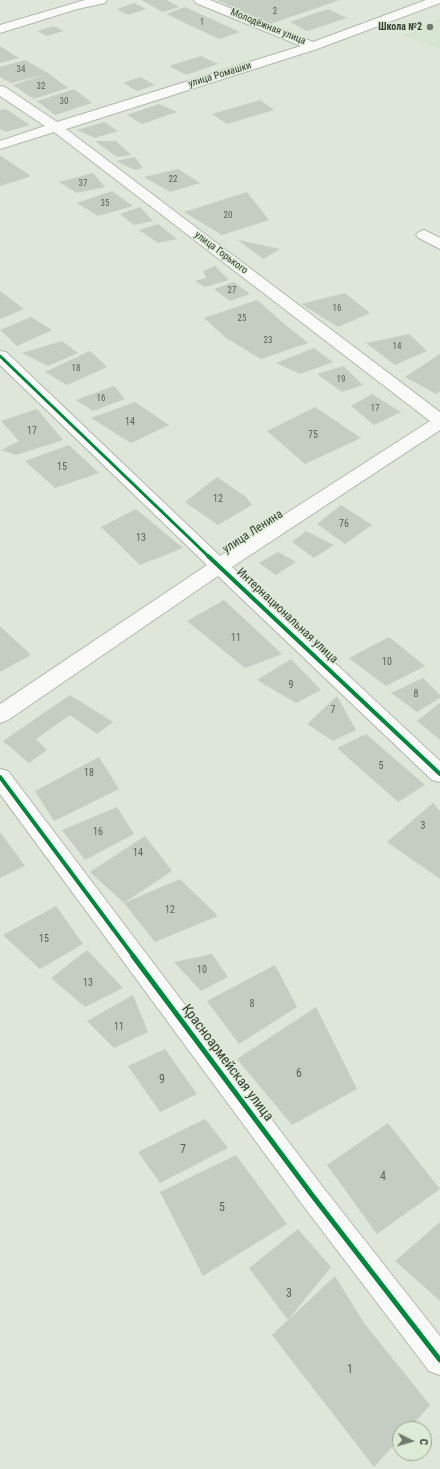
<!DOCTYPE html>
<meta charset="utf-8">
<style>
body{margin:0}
#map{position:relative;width:440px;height:1469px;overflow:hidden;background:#dee6da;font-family:"Roboto Condensed",sans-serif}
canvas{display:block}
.north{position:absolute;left:392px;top:1421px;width:40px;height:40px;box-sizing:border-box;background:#dcebd5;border:1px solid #9aa695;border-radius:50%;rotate:95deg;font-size:11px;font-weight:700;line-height:16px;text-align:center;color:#383f36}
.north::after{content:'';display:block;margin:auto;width:14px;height:18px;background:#72796f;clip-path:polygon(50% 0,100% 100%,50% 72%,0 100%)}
</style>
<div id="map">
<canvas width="440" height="1469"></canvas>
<div class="north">С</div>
</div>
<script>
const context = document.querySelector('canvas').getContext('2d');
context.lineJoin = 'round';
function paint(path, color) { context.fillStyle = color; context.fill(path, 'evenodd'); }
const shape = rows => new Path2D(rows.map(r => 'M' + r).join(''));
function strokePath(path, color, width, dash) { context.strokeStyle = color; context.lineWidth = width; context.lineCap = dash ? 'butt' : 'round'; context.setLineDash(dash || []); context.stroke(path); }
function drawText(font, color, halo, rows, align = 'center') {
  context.font = font + ' "Roboto Condensed",sans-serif'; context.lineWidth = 3; context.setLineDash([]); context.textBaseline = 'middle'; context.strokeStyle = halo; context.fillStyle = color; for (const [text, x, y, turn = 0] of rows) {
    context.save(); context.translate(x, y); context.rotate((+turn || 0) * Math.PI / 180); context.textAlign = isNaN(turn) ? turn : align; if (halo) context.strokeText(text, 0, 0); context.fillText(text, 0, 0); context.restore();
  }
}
paint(shape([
 [440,19,440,49,402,35]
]), '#d6e5d0');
paint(shape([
 [141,0,167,0,179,7,163,12],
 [217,0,340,0,270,24],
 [134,3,146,9,128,15,117,9],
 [185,7,240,32,219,39,166,14],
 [328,9,347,18,307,31,290,22],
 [54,26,64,31,47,36,37,31],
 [0,46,19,58,0,63],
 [201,56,218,64,186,75,169,66],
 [25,60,48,73,68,88,34,99,13,85,43,75,11,83,0,77,0,67],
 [140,77,155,85,137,91,123,83],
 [74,89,92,103,55,115,37,101],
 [260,100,274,110,227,124,212,114],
 [159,104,177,112,142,124,127,115],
 [6,109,30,125,6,132,0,129,0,110],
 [104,122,118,131,95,138,77,130],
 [95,141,116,141,131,155,117,157],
 [0,156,1,156,31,176,0,186],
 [135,157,143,168,135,170,116,161],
 [178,169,200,183,170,192,144,177],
 [93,173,105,187,77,193,59,182],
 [112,191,133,206,98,216,77,203],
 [247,192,269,220,222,235,184,212],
 [140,207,153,221,134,225,120,214],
 [158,224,177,239,158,243,139,230],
 [238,240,280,249,263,259],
 [215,266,229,280,205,287,195,281,206,278,203,271],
 [234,282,250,294,230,301,214,289],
 [0,291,24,309,0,319],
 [345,293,370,313,338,327,301,304],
 [257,300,281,321,308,343,261,359,226,338,204,318],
 [31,317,52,330,17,346,0,330],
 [409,334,427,351,395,365,366,343],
 [62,341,78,353,48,366,22,353],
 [314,348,333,362,300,374,276,363],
 [90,351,107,367,67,385,45,372],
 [440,354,440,391,436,394,405,377],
 [343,366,363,385,342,392,317,374],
 [114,386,125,399,93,411,76,400],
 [372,394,401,412,374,425,351,406],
 [135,402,169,425,131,443,91,418],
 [315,407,361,438,305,464,267,431],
 [37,409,63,440,16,455,1,450,19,441,1,421],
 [69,445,99,473,55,488,25,461],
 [217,477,246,497,252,505,218,525,185,502],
 [341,505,372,525,345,544,317,524],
 [136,509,183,548,140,565,101,527],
 [306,531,334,545,314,558,292,542],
 [278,552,296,562,276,575,259,563],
 [224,600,282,654,245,668,187,621],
 [0,626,31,655,0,672],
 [389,637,425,666,386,686,349,658],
 [291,659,321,690,296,703,257,680],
 [423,678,440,695,440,698,417,712,391,693],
 [70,695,113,722,97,734,70,715,36,739,47,750,29,763,3,741],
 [337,696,356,730,333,741,307,724],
 [440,703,440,740,417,721],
 [366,734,425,785,398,802,337,748],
 [99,757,119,789,54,821,35,791],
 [433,803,440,811,440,879,387,842],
 [117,807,134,834,85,860,62,830],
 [0,832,25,866,0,878],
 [145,836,172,871,124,903,180,879,218,916,155,942,124,903,90,872],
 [56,906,83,944,40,969,3,935],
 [87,950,123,988,85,1007,51,978],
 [212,954,228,977,201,991,174,962],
 [275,965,297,1007,239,1044,207,1001],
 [133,995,148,1032,114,1048,87,1021],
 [316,1007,357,1089,292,1125,237,1059],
 [165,1049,197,1094,160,1112,128,1066],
 [205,1119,228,1148,160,1183,138,1152],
 [388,1123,440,1189,377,1234,327,1165],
 [236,1155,287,1224,203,1276,160,1192],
 [440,1222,440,1301,395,1261],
 [298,1229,331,1267,288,1320,249,1268],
 [335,1276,364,1323,430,1405,409,1429,400,1429,400,1438,374,1467,272,1335]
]), '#c5ccc2');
const minor = shape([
 [85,0,107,0,105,3,77,9,0,33,0,25,85,0],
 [194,0,210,0,313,42,426,0,440,0,440,3,317,49,66,129,440,412,440,430,232,567,440,761,440,782,432,780,218,576,8,720,0,723,0,704,207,565,0,365,0,351,6,352,220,556,430,421,54,132,0,149,0,141,45,126,0,96,0,86,5,87,57,122,301,46,196,3,194,0],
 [424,230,440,238,440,249,419,238,416,235,419,232,424,230],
 [0,769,8,771,322,1186,440,1336,440,1375,429,1371,302,1204,0,794,0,769]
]);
strokePath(minor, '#b1b7ae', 2);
paint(minor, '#fafbf9');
strokePath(shape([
 [0,356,209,557]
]), '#00873e', 3);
strokePath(shape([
 [208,556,440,774],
 [0,777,134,957]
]), '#00873e', 4);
strokePath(shape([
 [133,956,312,1195,440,1360]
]), '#00873e', 5);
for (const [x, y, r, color] of [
 [430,27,4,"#72796f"]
]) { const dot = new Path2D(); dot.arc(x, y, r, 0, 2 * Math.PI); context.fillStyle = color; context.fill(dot); strokePath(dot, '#dcebd5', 1.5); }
drawText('9px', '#5b6259', null, [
 ["2",275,12],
 ["1",202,23],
 ["34",21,70],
 ["32",41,87],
 ["30",64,102],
 ["22",173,180],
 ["37",83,184],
 ["35",105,204],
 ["20",228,216],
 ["27",232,291],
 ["16",337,309],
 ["25",242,319],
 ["23",268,341],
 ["14",397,347],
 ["18",76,369],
 ["19",341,380],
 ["16",101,399],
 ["17",375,409]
]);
drawText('10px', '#383f36', '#dcebd5', [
 ["Молодёжная улица",268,27,22],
 ["улица Ромашки",220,75,-17],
 ["улица Горького",221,253,37]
]);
drawText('bold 10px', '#383f36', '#dcebd5', [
 ["Школа №2",422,27]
], 'right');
drawText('10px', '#5b6259', null, [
 ["14",130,422],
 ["17",32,431],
 ["75",313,435],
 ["15",62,467],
 ["12",218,499],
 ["76",344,524],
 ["13",141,538],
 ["11",236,638],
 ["10",387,662],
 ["9",291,685],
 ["8",416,694],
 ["7",333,710],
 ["5",381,766],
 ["18",89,773],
 ["3",423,826],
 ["16",98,832],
 ["14",138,853],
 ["12",170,910],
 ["15",44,939],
 ["10",202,970],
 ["13",88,983],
 ["8",252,1004],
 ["11",119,1027]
]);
drawText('12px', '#383f36', '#dcebd5', [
 ["улица Ленина",253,532,-33],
 ["Интернациональная улица",287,616,43]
]);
drawText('12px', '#5b6259', null, [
 ["6",299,1074],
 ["9",162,1080],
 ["7",183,1150],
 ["4",383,1177],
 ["5",222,1208],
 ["3",289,1294],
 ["1",350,1370]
]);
drawText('14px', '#383f36', '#dcebd5', [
 ["Красноармейская улица",227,1063,53]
]);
</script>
